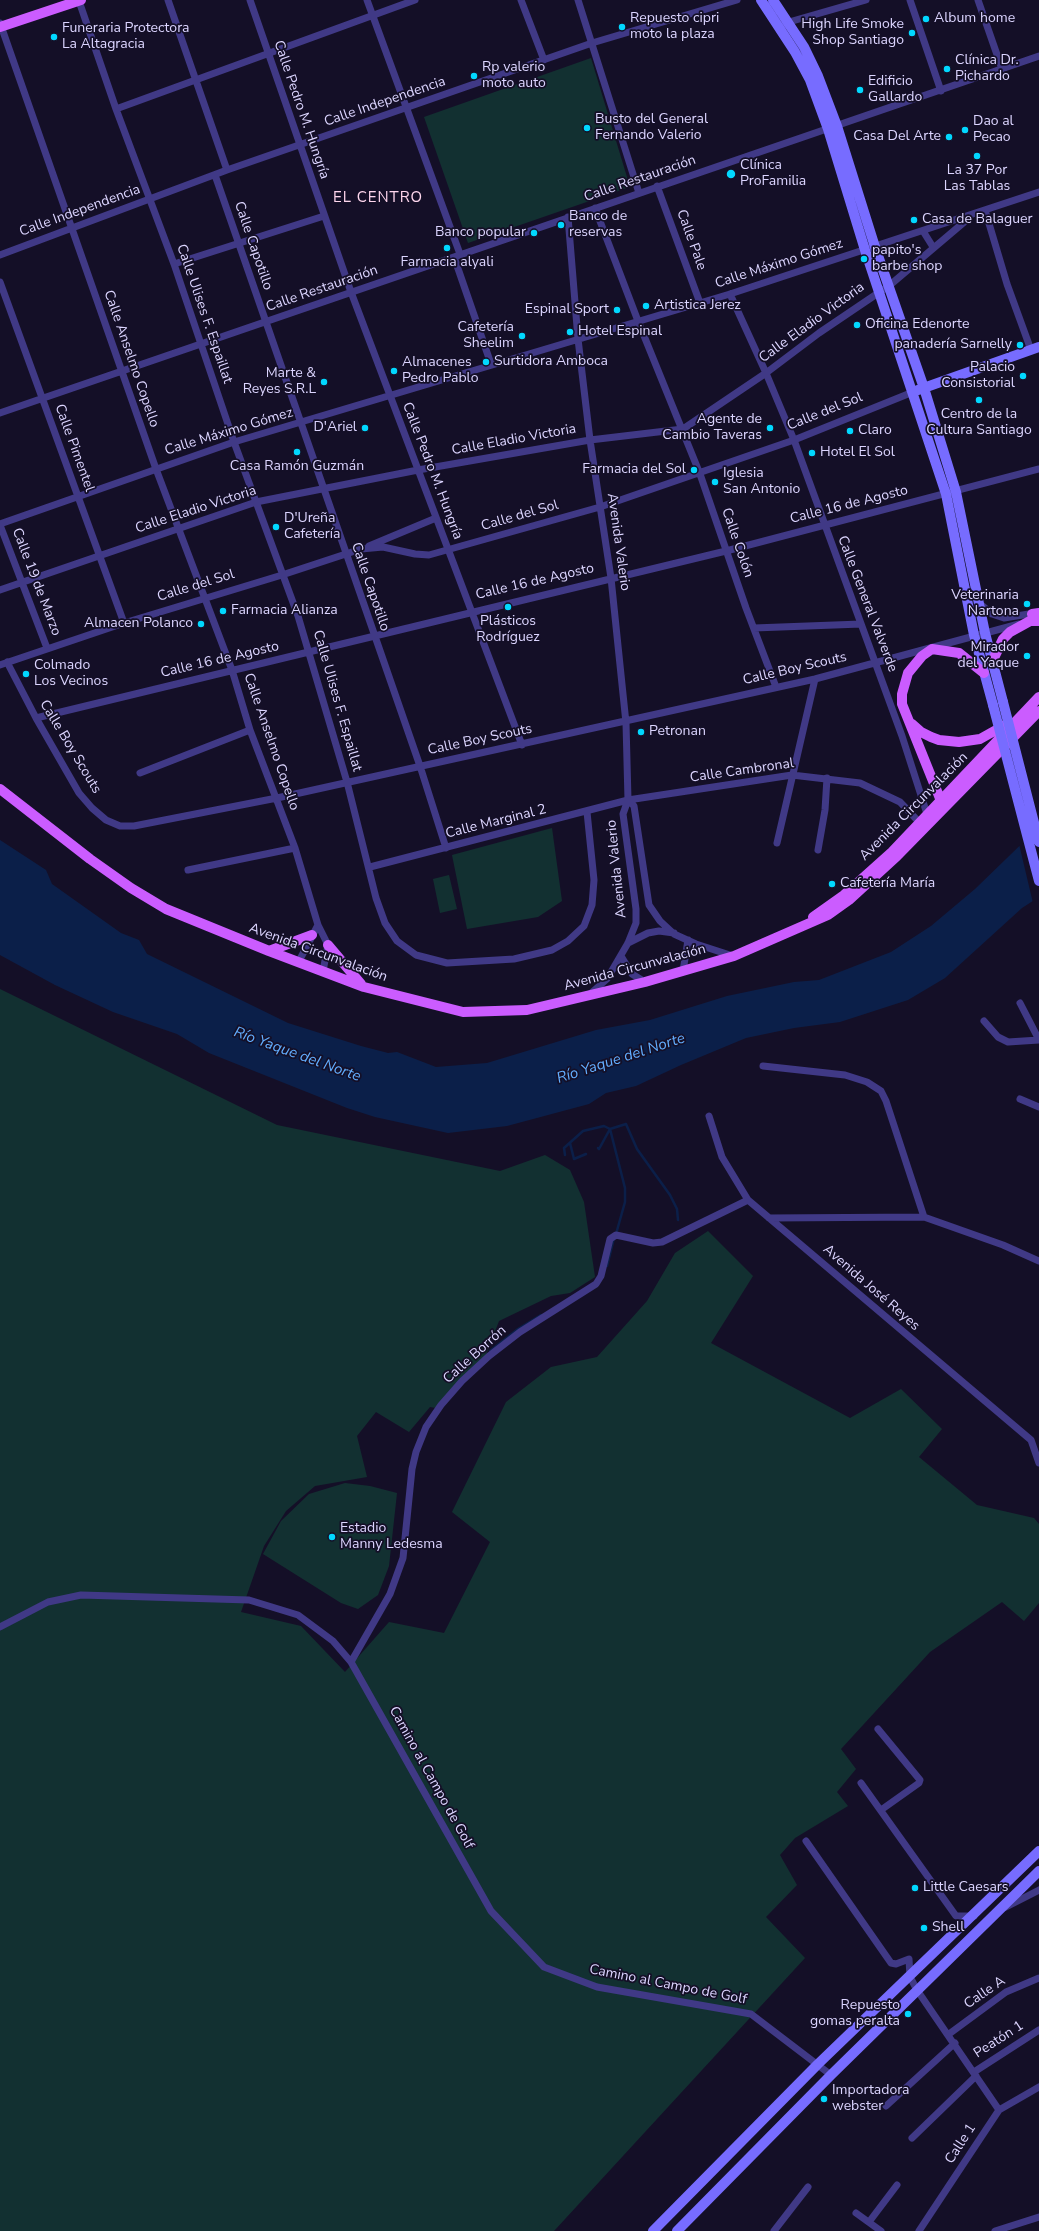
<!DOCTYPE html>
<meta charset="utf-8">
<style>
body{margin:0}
canvas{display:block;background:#140f27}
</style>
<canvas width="1039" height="2231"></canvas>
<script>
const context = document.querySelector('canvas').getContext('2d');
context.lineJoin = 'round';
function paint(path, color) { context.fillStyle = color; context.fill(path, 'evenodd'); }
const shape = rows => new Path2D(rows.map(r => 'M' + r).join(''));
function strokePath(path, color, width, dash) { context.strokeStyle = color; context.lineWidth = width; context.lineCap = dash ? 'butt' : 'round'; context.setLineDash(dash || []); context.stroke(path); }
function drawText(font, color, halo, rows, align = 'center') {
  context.font = font + ' "Nunito Sans",sans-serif'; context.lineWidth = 3.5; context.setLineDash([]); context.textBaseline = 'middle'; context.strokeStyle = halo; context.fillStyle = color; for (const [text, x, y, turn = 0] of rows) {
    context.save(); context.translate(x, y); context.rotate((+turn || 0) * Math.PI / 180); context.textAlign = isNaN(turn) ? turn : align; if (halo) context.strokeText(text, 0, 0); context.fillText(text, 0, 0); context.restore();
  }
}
paint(shape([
 [591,58,630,187,468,243,424,117],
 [552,828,562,901,538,917,467,929,452,855],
 [449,875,457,909,440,913,433,879],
 [0,989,277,1125,500,1171,545,1155,570,1170,584,1202,595,1277,570,1293,551,1296,499,1321,486,1355,436,1408,430,1407,409,1432,376,1412,357,1436,367,1477,315,1486,286,1511,264,1546,241,1612,301,1626,345,1672,389,1622,444,1633,490,1542,452,1512,506,1402,551,1367,597,1357,647,1301,675,1253,708,1231,753,1276,711,1343,850,1418,901,1389,942,1429,919,1457,977,1505,1034,1518,1039,1524,1039,1603,1024,1621,1002,1602,930,1652,841,1749,856,1769,837,1792,848,1806,795,1838,780,1855,797,1885,766,1917,805,1958,554,2231,0,2231],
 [345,1483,370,1486,397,1493,389,1566,378,1595,358,1609,341,1603,263,1554,281,1521,309,1494]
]), '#123031');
paint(shape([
 [1039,827,1039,897,1022,908,945,978,908,1000,840,1022,794,1028,746,1038,681,1065,636,1086,606,1093,589,1104,507,1126,448,1133,375,1117,347,1108,209,1053,177,1034,113,1012,55,985,0,955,0,840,46,870,52,884,121,933,139,940,147,954,288,1023,361,1046,388,1053,397,1052,436,1067,487,1063,596,1030,650,1020,727,996,794,982,819,980,891,952,931,926,975,889]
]), '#0b1f49');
paint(shape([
 [1039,825,1039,899,1033,903,1019,844]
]), '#140f27');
strokePath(shape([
 [610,1129,625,1188,625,1202,616,1234],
 [570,1143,574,1159,586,1154],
 [598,1148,599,1149,610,1129,626,1124,637,1149,670,1195,677,1209,678,1220],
 [565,1155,564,1148,583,1131,604,1126,610,1129],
 [607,1266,614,1238],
 [490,1351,518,1329,541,1315]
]), '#0b1f49', 2.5);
strokePath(shape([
 [168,0,227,170],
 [250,0,351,292,522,745],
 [367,0,460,254],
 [521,0,544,60],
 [578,0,639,193],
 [910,0,941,91],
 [978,0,1002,69],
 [79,1,116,109,174,264,234,442,298,616,347,782,376,898,385,923,397,941,416,955,447,963,514,959,552,950,568,941,584,926,592,905,594,880,587,812],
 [0,23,156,469,232,670,250,730,295,848,318,925,328,945,323,971],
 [785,25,789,22,866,0],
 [116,109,415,0],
 [215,175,420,766,446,848],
 [657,186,700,303],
 [595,208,638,321,700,474,746,608,776,687],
 [985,210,1007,284,1031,350],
 [568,217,578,339,590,440,611,578,626,723,628,800,623,814,636,909,636,923,628,943,607,979,590,994],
 [923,231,933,247],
 [0,255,227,170,592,43,737,0],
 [454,257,491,364],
 [174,264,324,216],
 [0,282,124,623],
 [730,294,766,373,794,440,902,736,927,814],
 [0,413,1039,56],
 [0,524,234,442,730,294,1039,192],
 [0,525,47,648],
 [369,546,436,518],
 [0,590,256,502,418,470,590,440,683,429,766,373,819,333,890,285,969,218],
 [979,603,992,614,1004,618,1035,613],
 [754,628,861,624],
 [7,662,36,718,79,793,92,808,106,820,120,826,134,826,277,798,815,679,1019,624],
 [0,665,124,623,282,575,361,549,383,547,415,554,429,555,600,507,794,440,913,392],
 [36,718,726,551,1039,469],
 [140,773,250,730],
 [628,800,634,806,649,905,660,921,674,934,696,944,733,956],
 [777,843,815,679],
 [818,850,825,810,827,778],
 [370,867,628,800,792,775,860,783,900,802,919,822],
 [188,870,295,848],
 [628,943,648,933,659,931,674,933],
 [621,956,632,974,645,982],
 [298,963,318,925],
 [683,971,688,940],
 [1020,1003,1039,1040],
 [984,1021,998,1037,1008,1042,1039,1040],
 [763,1066,845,1075,867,1082,881,1091,886,1101,924,1217],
 [1020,1099,1039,1107],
 [709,1116,722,1157,748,1200,1031,1440,1039,1463],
 [769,1218,924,1217,1003,1245,1039,1261],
 [0,1627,48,1602,81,1595,249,1600,298,1615,333,1641,351,1662,491,1911,544,1967,597,1987,751,2014,831,2075],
 [351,1662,390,1594,403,1558,412,1469,416,1452,426,1427,441,1405,462,1381,489,1356,520,1332,596,1284,601,1276,610,1239,616,1235,653,1243,662,1242,748,1200],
 [878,1729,920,1780,919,1783,881,1810],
 [861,1783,956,1916,974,1916],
 [806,1841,891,1963,896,1964,909,1959,910,1977,917,1990,999,2110],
 [1006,1907,1039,1890],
 [949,2034,1006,1992,1039,1978],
 [974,2072,1039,2030],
 [886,2106,955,2043],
 [912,2138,976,2076],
 [856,2213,881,2231],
 [869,2222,897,2185],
 [774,2231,808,2187],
 [919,2231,999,2110,1039,2087],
 [995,2231,1039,2217]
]), '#403986', 7);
strokePath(shape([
 [761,0,795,52,810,80,828,129,865,250,946,494,974,635,993,705],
 [773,0,804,47,818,76,837,126,875,247,924,388,956,492,985,633,1003,702],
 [918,390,1039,347],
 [653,2231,818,2064,1039,1851],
 [677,2231,831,2075,1039,1871]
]), '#776cff', 10);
strokePath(shape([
 [0,27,81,0],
 [1032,614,1039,613],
 [992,662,1003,639,1010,632,1030,621,1039,621],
 [912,724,921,732,931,737,939,740,959,742,980,739,1005,725],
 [0,789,90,859,131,888,166,909,269,951,364,987,463,1012,527,1010,645,982,734,956,828,915,849,900,897,856,1039,711],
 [943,806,902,704,902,694,908,673,922,656,932,649,959,653,984,673],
 [813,917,844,895,892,852,1039,697],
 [328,945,361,984],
 [269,951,312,935]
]), '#cb5cff', 10);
strokePath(shape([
 [1003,702,1039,842],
 [993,705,1039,881]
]), '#776cff', 10);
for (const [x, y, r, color] of [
 [926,19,4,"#01d8ff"],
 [622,27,4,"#01d8ff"],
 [912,33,4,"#01d8ff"],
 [54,37,4,"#01d8ff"],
 [947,69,4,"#01d8ff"],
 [474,76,4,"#01d8ff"],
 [860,90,4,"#01d8ff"],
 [587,128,4,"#01d8ff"],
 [965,130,4,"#01d8ff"],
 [949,137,4,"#01d8ff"],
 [977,156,4,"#01d8ff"],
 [731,174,5,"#01d8ff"],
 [914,220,4,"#01d8ff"],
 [561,225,4,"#01d8ff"],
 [534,233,4,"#01d8ff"],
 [447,248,4,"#01d8ff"],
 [864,259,4,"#01d8ff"],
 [646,306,4,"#01d8ff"],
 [617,310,4,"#01d8ff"],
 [857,325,4,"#01d8ff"],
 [570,332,4,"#01d8ff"],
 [522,336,4,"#01d8ff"],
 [1020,345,4,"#01d8ff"],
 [486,362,4,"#01d8ff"],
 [394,371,4,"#01d8ff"],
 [1023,376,4,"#01d8ff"],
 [324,382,4,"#01d8ff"],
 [979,400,4,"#01d8ff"],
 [365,428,4,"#01d8ff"],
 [770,428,4,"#01d8ff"],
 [850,431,4,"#01d8ff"],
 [297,452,4,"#01d8ff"],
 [812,453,4,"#01d8ff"],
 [694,470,4,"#01d8ff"],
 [715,482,4,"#01d8ff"],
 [276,527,4,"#01d8ff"],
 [1027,604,4,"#01d8ff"],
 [508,607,4,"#01d8ff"],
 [223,611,4,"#01d8ff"],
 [201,624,4,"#01d8ff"],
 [1027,656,4,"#01d8ff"],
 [26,674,4,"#01d8ff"],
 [641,732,4,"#01d8ff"],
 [832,884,4,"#01d8ff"],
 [332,1537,4,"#01d8ff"],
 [915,1888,4,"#01d8ff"],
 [924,1928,4,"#01d8ff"],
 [908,2014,4,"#01d8ff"],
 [824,2099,4,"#01d8ff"]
]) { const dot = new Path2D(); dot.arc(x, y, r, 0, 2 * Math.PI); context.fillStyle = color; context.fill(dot); strokePath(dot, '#140f27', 1.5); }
drawText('14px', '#dcd5ff', '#140f27', [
 ["Repuesto cipri",630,19],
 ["moto la plaza",630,35],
 ["Album home",934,19],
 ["High Life Smoke",904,25,"right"],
 ["Shop Santiago",904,41,"right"],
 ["Funeraria Protectora",62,29],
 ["La Altagracia",62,45],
 ["Clínica Dr.",955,61],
 ["Pichardo",955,77],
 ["Rp valerio",482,68],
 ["moto auto",482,84],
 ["Edificio",868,82],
 ["Gallardo",868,98],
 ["Busto del General",595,120],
 ["Fernando Valerio",595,136],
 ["Dao al",973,122],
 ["Pecao",973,138],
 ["Casa Del Arte",941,137,"right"],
 ["Clínica",740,166],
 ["ProFamilia",740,182],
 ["La 37 Por",977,171,"center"],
 ["Las Tablas",977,187,"center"],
 ["Banco de",569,217],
 ["reservas",569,233],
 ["Casa de Balaguer",922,220],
 ["Banco popular",526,233,"right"],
 ["papito's",872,251],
 ["barbe shop",872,267],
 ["Farmacia alyali",447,263,"center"],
 ["Artistica Jerez",654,306],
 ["Espinal Sport",609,310,"right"],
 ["Oficina Edenorte",865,325],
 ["Cafetería",514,328,"right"],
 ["Sheelim",514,344,"right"],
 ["Hotel Espinal",578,332],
 ["panadería Sarnelly",1012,345,"right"],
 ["Surtidora Amboca",494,362],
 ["Almacenes",402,363],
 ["Pedro Pablo",402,379],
 ["Palacio",1015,368,"right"],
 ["Consistorial",1015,384,"right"],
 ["Marte &",316,374,"right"],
 ["Reyes S.R.L",316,390,"right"],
 ["Centro de la",979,415,"center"],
 ["Cultura Santiago",979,431,"center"],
 ["Agente de",762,420,"right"],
 ["Cambio Taveras",762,436,"right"],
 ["D'Ariel",357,428,"right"],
 ["Claro",858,431],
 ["Hotel El Sol",820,453],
 ["Casa Ramón Guzmán",297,467,"center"],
 ["Farmacia del Sol",686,470,"right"],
 ["Iglesia",723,474],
 ["San Antonio",723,490],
 ["D'Ureña",284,519],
 ["Cafetería",284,535],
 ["Veterinaria",1019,596,"right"],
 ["Nartona",1019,612,"right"],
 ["Farmacia Alianza",231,611],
 ["Plásticos",508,622,"center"],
 ["Rodríguez",508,638,"center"],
 ["Almacen Polanco",193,624,"right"],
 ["Mirador",1019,648,"right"],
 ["del Yaque",1019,664,"right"],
 ["Colmado",34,666],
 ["Los Vecinos",34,682],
 ["Petronan",649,732],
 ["Cafetería María",840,884],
 ["Estadio",340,1529],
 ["Manny Ledesma",340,1545],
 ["Little Caesars",923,1888],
 ["Shell",932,1928],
 ["Repuesto",900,2006,"right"],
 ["gomas peralta",900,2022,"right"],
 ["Importadora",832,2091],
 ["webster",832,2107]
], 'left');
drawText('14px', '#dcd5ff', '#140f27', [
 ["Calle Independencia",385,102,-19],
 ["Calle Pedro M. Hungría",301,110,71],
 ["Calle Restauración",640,179,-19],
 ["Calle Independencia",80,211,-20],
 ["Calle Pale",691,240,70],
 ["Calle Capotillo",253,246,71],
 ["Calle Máximo Gómez",779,264,-18],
 ["Calle Restauración",322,289,-19],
 ["Calle Ulises F. Espaillat",204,314,71],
 ["Calle Eladio Victoria",812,323,-36],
 ["Calle Anselmo Copello",131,359,71],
 ["Calle del Sol",825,412,-22],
 ["Calle Máximo Gómez",229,432,-17],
 ["Calle Eladio Victoria",514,440,-10],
 ["Calle Pimentel",74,448,70],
 ["Calle Pedro M. Hungría",432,471,69],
 ["Calle 16 de Agosto",849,505,-14],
 ["Calle Eladio Victoria",196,510,-18],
 ["Calle del Sol",520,516,-16],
 ["Avenida Valerio",618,542,82],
 ["Calle Colón",737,543,71],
 ["Calle 19 de Marzo",36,582,69],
 ["Calle 16 de Agosto",535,582,-13],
 ["Calle del Sol",196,586,-17],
 ["Calle Capotillo",370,587,71],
 ["Calle General Valverde",867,604,69],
 ["Calle 16 de Agosto",220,660,-13],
 ["Calle Boy Scouts",795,669,-13],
 ["Calle Ulises F. Espaillat",337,701,74],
 ["Calle Boy Scouts",480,740,-12],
 ["Calle Anselmo Copello",271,742,71],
 ["Calle Boy Scouts",70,747,59],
 ["Calle Cambronal",742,771,-8],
 ["Avenida Circunvalación",914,807,-45],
 ["Calle Marginal 2",496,822,-14],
 ["Avenida Valerio",617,869,-96],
 ["Avenida Circunvalación",318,953,20],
 ["Avenida Circunvalación",635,968,-15],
 ["Avenida José Reyes",871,1288,41],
 ["Calle Borrón",475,1355,-42],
 ["Camino al Campo de Golf",431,1778,61],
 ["Camino al Campo de Golf",668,1985,11],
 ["Calle A",985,1993,-34],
 ["Peatón 1",999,2040,-33],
 ["Calle 1",961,2144,-57]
]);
context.letterSpacing = '1px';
drawText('15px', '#ffd7ee', '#140f27', [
 ["EL CENTRO",378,198]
]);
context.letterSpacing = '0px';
drawText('italic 15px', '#63aeff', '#140f27', [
 ["Río Yaque del Norte",297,1055,20],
 ["Río Yaque del Norte",621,1059,-18]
]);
</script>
